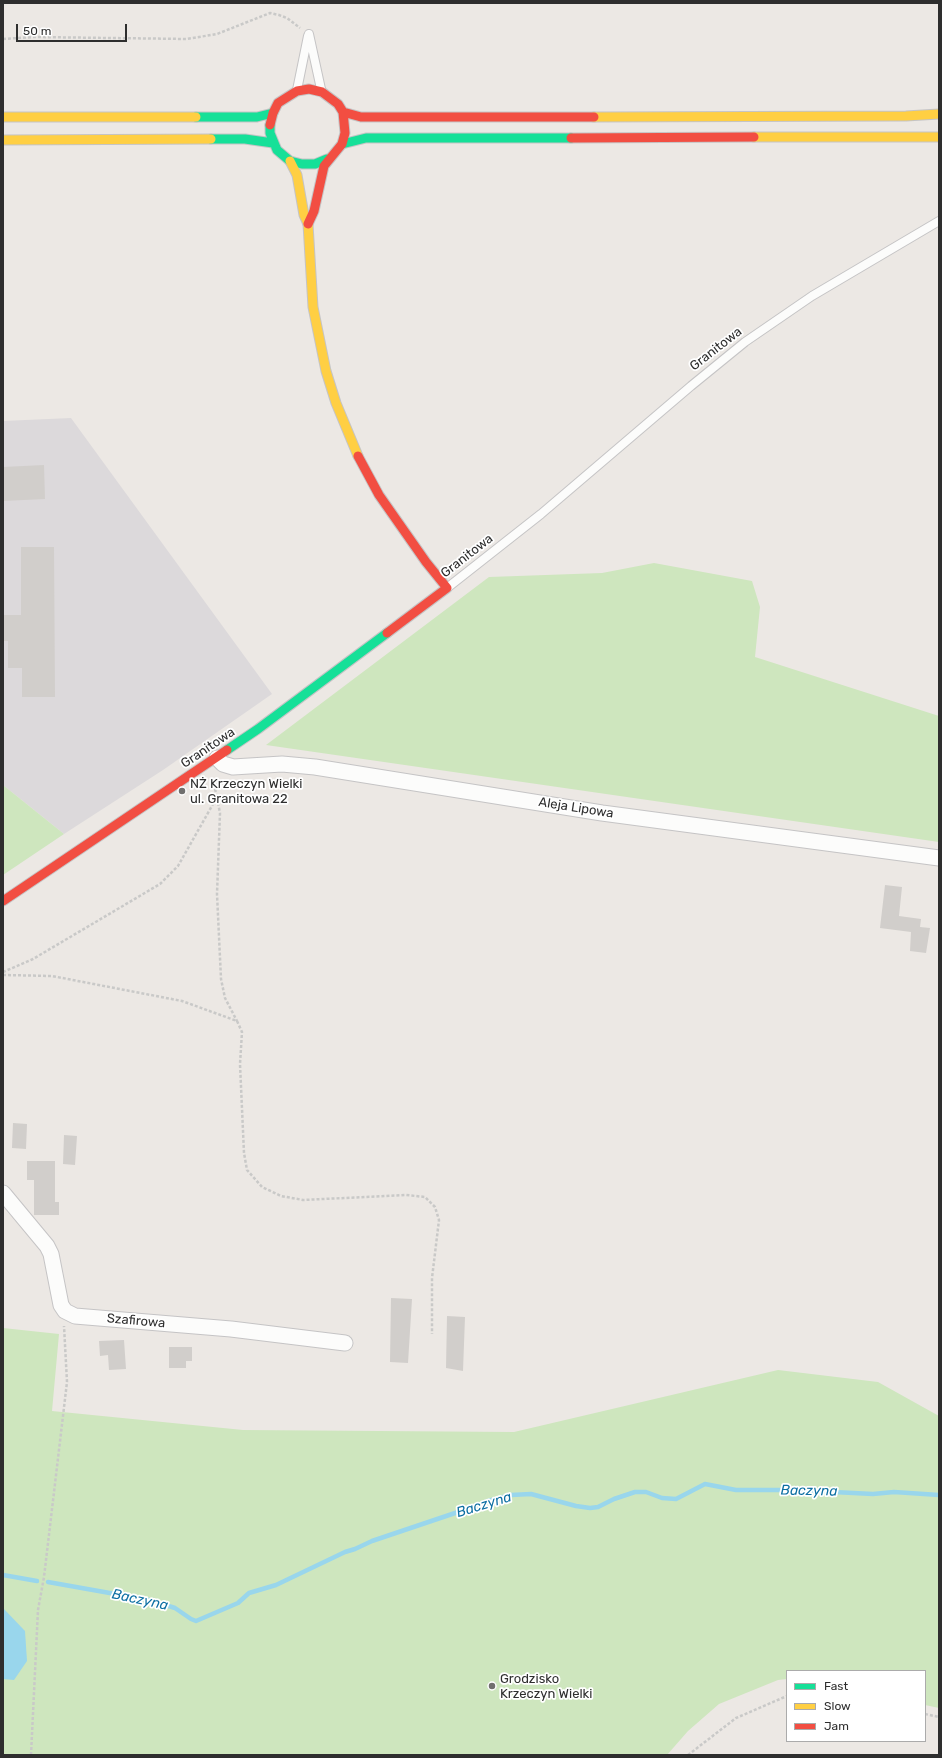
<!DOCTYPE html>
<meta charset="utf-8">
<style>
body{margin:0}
#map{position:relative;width:942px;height:1758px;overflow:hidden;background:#ece8e4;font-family:Rubik,sans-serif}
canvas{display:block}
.frame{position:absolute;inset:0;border:4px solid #2e2e2e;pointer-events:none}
.legend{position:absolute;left:786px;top:1670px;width:140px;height:72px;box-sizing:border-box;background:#fff;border:1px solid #ababab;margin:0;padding:5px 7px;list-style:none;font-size:12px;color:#2e2e2e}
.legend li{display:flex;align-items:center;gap:8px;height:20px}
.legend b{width:20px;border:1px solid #ababab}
.scale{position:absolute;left:16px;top:24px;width:111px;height:18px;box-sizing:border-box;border:2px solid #2e2e2e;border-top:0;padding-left:5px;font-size:12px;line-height:14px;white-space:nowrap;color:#2e2e2e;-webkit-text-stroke:3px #fff;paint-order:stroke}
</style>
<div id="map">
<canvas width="942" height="1758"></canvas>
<div class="frame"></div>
<ul class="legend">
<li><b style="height:5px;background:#16e098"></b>Fast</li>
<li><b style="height:5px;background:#ffcf43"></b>Slow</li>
<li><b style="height:5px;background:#f24e42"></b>Jam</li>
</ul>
<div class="scale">50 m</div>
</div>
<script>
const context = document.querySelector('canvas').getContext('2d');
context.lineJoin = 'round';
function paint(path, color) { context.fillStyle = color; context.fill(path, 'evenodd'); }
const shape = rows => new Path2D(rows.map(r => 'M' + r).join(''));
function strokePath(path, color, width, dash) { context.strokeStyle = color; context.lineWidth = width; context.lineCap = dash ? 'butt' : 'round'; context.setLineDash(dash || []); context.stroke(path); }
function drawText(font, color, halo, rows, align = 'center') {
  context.font = font + ' Rubik,sans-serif'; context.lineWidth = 3.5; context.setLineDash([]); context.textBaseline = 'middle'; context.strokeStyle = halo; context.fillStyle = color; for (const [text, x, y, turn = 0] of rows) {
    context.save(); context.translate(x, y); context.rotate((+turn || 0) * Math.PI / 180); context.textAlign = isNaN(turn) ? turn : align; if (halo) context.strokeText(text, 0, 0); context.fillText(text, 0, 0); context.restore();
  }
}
paint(shape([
 [71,418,272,694,163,770,64,834,3,785,3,421]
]), '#dcd9db');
paint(shape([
 [654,563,752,581,760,607,755,657,939,716,939,842,266,745,489,577,602,573],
 [3,785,64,834,3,875],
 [3,1328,59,1334,52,1411,243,1430,514,1432,778,1370,878,1382,939,1416,939,1708,925,1705,925,1671,787,1671,787,1679,778,1680,719,1704,688,1731,667,1755,3,1755]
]), '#cee6be');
paint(shape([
 [3,1608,25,1631,27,1661,14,1680,3,1679]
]), '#99d6ec');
strokePath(shape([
 [3,1575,37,1581],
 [48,1582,149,1600,175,1608,191,1619,196,1621,238,1603,249,1593,276,1585,345,1552,355,1549,372,1541,470,1508,488,1501,511,1495,531,1494,576,1506,590,1508,598,1507,614,1499,635,1492,646,1492,662,1498,676,1499,705,1484,736,1490,794,1490,873,1494,894,1492,939,1495]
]), '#99d6ec', 4.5);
paint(shape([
 [44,465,45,499,3,501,3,467],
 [21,547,54,547,55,697,22,697,22,668,8,668,8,641,3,641,3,615,21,615],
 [885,885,902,887,899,916,921,919,920,927,930,928,926,953,910,951,911,932,880,928],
 [13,1123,27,1124,26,1149,12,1148],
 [64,1135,77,1136,75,1165,63,1164],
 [27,1161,55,1161,55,1202,59,1202,59,1215,34,1215,34,1180,27,1180],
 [391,1298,412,1299,408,1363,390,1362],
 [447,1316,465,1317,463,1371,446,1368],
 [124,1340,126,1369,109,1370,108,1355,100,1356,99,1341],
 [169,1347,192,1347,192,1361,186,1361,186,1368,169,1368]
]), '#d1cecb');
const lane = shape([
 [309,34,321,89],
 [297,90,308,36],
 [447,588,541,514,691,386,745,342,812,296,939,221]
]);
const street = shape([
 [217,758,223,764,233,767,282,764,315,767,602,813,939,858],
 [3,1193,47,1246,51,1254,61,1305,65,1311,75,1316,231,1329,345,1343]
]);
const fast = shape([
 [196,117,257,117,273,113],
 [270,125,270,133,277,150,290,161,302,164,315,164,327,159],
 [211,139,245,139,273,143],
 [342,144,366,138,571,138],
 [227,750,258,729,387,633]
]);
const slow = shape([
 [3,117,196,117],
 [594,117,906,116,939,114],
 [754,137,939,137],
 [3,140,211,139],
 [290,161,297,175,304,215,308,224,313,307,326,371,336,403,358,456]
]);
const jam = shape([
 [343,112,361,117,594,117],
 [270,125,273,113,278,103,297,91,309,89,322,92,338,104,343,112,345,133,342,144,324,166,314,211,308,224],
 [571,138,754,137],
 [358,456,379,495,426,562,447,588,387,633],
 [3,901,227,750]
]);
strokePath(lane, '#c5c4c5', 10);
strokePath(street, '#c5c4c5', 17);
strokePath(fast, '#c5c4c5', 11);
strokePath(slow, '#c5c4c5', 11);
strokePath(jam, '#c5c4c5', 11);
strokePath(shape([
 [3,39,34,37,187,39,217,34,270,13,279,15,287,18,300,28],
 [217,798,220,813,217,894,221,979,225,998,237,1021],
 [3,972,33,959,160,884,178,866,217,797,213,781],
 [3,975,52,976,182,1001,237,1021,242,1032,240,1064,244,1153,247,1170,262,1187,281,1196,303,1200,406,1195,425,1197,435,1207,439,1220,432,1278,432,1334],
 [925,1714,939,1717],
 [31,1755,38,1610,44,1577,67,1382,64,1326],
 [688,1755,736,1718,787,1696]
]), '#c9c9c8', 2.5, [3, 2]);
strokePath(lane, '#fcfcfb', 8);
strokePath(street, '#fcfcfb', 15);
strokePath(fast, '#16e098', 9);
strokePath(slow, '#ffcf43', 9);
strokePath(jam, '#f24e42', 9);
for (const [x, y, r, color] of [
 [182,791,4,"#706f6e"],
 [492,1686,4,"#706f6e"]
]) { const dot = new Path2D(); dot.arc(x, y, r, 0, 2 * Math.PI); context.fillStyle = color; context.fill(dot); strokePath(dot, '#fff', 1.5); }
drawText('13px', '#2e2e2e', '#fff', [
 ["Granitowa",716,349,-38],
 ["Granitowa",467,556,-38],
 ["Granitowa",208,748,-34],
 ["Aleja Lipowa",576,808,9],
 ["Szafirowa",136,1321,5]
]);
drawText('13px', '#2e2e2e', '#fff', [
 ["NŻ Krzeczyn Wielki",190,784],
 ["ul. Granitowa 22",190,799],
 ["Grodzisko",500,1679],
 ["Krzeczyn Wielki",500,1694]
], 'left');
drawText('italic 14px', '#0d6fa3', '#fff', [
 ["Baczyna",809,1491,1],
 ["Baczyna",484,1505,-17],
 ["Baczyna",140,1600,12]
]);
</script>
